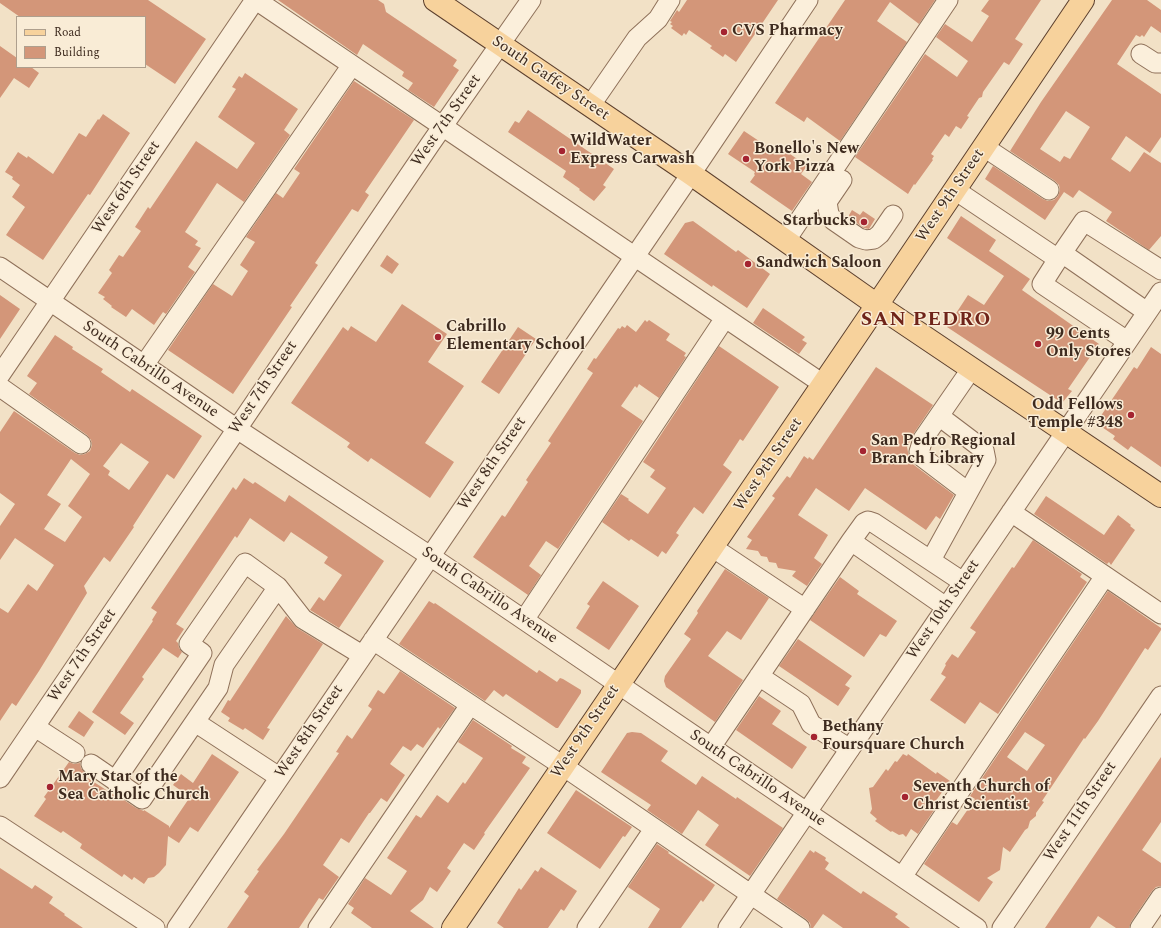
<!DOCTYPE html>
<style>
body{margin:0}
#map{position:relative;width:1161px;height:928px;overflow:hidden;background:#f2e1c6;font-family:Spectral,serif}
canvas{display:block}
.legend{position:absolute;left:16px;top:16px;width:130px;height:52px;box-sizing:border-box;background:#f9ecd6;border:1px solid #ae9f8d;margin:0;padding:5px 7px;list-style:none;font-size:12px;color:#3e2b1f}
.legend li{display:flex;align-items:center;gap:8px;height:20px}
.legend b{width:20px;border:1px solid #ae9f8d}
</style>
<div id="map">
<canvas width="1161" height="928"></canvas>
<ul class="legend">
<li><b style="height:5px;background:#f7d29c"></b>Road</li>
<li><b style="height:11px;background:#d39679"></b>Building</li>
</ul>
</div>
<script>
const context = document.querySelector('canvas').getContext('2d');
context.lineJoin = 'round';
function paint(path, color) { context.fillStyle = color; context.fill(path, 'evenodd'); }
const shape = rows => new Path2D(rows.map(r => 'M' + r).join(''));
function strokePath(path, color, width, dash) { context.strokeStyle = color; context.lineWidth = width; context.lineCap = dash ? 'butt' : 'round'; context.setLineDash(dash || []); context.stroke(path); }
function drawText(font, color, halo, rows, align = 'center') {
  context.font = font + ' Spectral,serif'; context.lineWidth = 3; context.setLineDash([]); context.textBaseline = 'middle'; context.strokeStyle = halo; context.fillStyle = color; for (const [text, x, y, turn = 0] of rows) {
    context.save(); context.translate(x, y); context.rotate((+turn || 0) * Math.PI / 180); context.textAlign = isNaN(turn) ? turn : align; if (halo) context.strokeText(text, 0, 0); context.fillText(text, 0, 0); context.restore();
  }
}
paint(shape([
 [0,0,148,0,206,39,175,84,145,64,145,17,20,17,0,3],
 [278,0,378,0,384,4,386,12,457,60,453,66,459,70,434,107,408,90,413,83,402,76,404,72,363,44,357,55],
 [687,0,778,0,736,62,725,54,723,57,710,48,712,46,689,30,686,35,684,33,682,36,671,28,673,26,670,24,672,22,670,21,677,10,679,12],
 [845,0,935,0,919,24,890,2,877,21,907,42,840,141,807,117,804,122,775,103],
 [989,0,1041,0,1015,39,1023,44,1009,65,1004,62,983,92,982,97,979,98,967,116,969,117,961,129,956,126,949,137,945,134,931,154,934,156,932,159,933,160,915,185,914,184,908,194,855,157,925,54,957,77,968,61,936,37,945,24,972,42,989,16,981,11],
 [1112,0,1147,0,1161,10,1161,33,1151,26,1144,37,1142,35,1140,37,1136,35,1117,64,1161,94,1161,137,1150,153,1126,136,1111,159,1130,172,1144,152,1161,163,1161,236,1149,250,1106,221,1112,212,1079,190,1073,198,1064,192,1045,220,985,179,993,166,1043,199,1048,201,1054,200,1058,196,1060,190,1059,185,1055,181,1010,151,1041,102],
 [1066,111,1090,127,1070,159,1064,156,1060,162,1040,149],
 [0,46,17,58,17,67,31,67,39,73,29,88,14,78,0,98],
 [245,73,298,109,284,130,290,135,244,202,217,183,185,232,198,241,195,245,201,248,188,267,195,272,166,314,163,312,154,325,132,309,126,317,111,307,112,306,103,299,105,297,98,293,112,273,109,270,119,255,123,257,141,231,135,227,148,207,150,209,196,141,237,169,255,143,218,117,236,89,232,87,239,76,242,78],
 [354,81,414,120,365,192,369,195,358,212,352,209,339,228,315,263,318,265,290,306,292,307,233,394,168,350,213,284,232,296,248,271,240,265,255,242,246,237,276,193,283,198,300,173,294,169],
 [528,110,614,169,603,185,606,187,594,201,579,190,580,189,563,177,566,171,508,132,515,121,519,123],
 [103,114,130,133,90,195,88,194,43,260,6,235,25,207,12,197,20,185,12,179,13,177,5,172,18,152,27,158,28,156,53,174,79,133,86,137,98,119,99,120],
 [744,131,771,149,776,144,807,166,801,174,812,182,792,211,750,182,755,175,754,174,755,172,728,154],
 [852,210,860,215,863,211,875,219,869,229,864,228,848,217],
 [961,216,996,240,989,251,1030,279,1022,290,1099,344,1068,389,1072,391,1062,403,947,327,968,295,984,305,1004,276,947,238],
 [693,221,736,252,738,250,770,274,747,308,713,285,712,287,664,254,685,223],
 [387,255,399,264,392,274,380,266],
 [0,295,20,309,0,339],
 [402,304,447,334,428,362,464,386,425,443,454,462,430,498,371,458,368,462,347,447,350,443,291,403,343,327,348,331,351,326,376,342],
 [763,308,805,337,802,340,807,343,799,354,753,323],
 [645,320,647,322,649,320,670,334,666,340,686,353,684,356,686,357,659,398,639,384,637,388,635,386,621,406,643,421,558,549,546,541,529,566,541,575,528,595,473,557,502,515,505,517,528,482,526,480,551,443,548,441,593,373,587,369,594,358,596,359,618,328,620,329,622,326,625,328,627,325,636,332],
 [518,327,536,339,499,394,481,382],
 [55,335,73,347,72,349,103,369,101,372,130,392,132,389,202,436,174,479,167,474,133,526,134,527,110,562,104,557,84,586,87,593,39,671,16,706,12,703,0,721,0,608,8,613,28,584,37,591,54,565,15,538,0,560,0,526,15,504,0,493,0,432,14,411,75,453,80,455,85,454,90,451,92,445,91,440,87,435,29,394,37,383,27,376],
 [121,443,149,462,129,490,108,475,110,471,103,466],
 [71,459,90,474,68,506,82,517,65,542,44,529,61,504,47,495],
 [719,346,779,387,743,441,740,439,723,465,732,472,703,514,694,507,676,533,679,535,666,554,662,551,658,557,631,539,629,541,602,522,621,494,629,499,628,500,648,514,666,488,650,477,655,470,643,462],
 [1151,347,1161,354,1161,467,1131,446,1128,450,1113,439,1115,436,1096,423,1134,367,1137,369],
 [876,367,933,405,914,433,907,447,910,462,954,495,940,519,936,516,926,530,865,488,849,511,816,488,798,515,828,535,814,558,822,564,807,586,792,576,796,571,778,568,776,563,769,562,767,557,761,556,758,551,746,549,752,540,747,537,775,498,772,496,787,476,790,478,804,456,808,459,809,457,813,460],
 [244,478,253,484,255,482,285,502,289,495,384,561,339,628,310,610,319,597,324,601,342,575,324,563,328,557,291,532,284,542,250,518,237,538,235,536,176,624,184,629,176,641,178,643,179,648,182,652,178,658,163,648,142,677,144,679,120,713,134,723,125,735,92,712,153,621,152,620,157,612,151,608,233,487,236,490],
 [1046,496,1104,535,1118,515,1131,525,1130,526,1135,530,1111,565,1109,562,1107,564,1034,514],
 [1033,540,1082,574,1080,577,1087,582,998,714,980,702,965,724,930,700,946,677,941,674,946,665,945,664,952,654,958,658,976,632,970,628,1012,567,1014,568],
 [725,569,769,598,741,640,727,631,708,656,743,680,715,722,666,687,664,681,665,676,691,639,684,634,698,613,697,611],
 [840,577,859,591,857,594,897,621,886,637,880,634,864,657,810,620],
 [603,581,639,606,609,650,576,628,590,606,587,604],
 [1108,591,1161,628,1161,630,1148,650,1145,648,1098,721,1085,739,1084,738,1042,801,1044,802,1036,813,1036,816,1030,821,1028,828,1025,830,1010,852,1003,847,1000,870,987,878,993,882,979,902,924,864,952,822,957,825,975,799,970,796],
 [1025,732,1045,745,1027,771,1007,757],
 [429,601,434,604,435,603,537,673,539,670,557,682,560,678,563,679,581,690,581,693,558,728,556,728,506,694,503,697,494,690,485,701,399,644],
 [286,616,297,628,323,644,267,728,270,729,263,740,245,728,243,730,228,721,230,718,221,712,228,700,230,701],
 [798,639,852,676,845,685,850,688,838,706,779,666],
 [400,671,455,708,440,729,438,727,423,748,417,744,411,751,403,746,390,764,405,775,387,802,381,798,370,813,369,813,349,843,341,838,323,865,339,877,323,900,319,898,299,928,227,928,249,896,244,892,259,871,257,870,284,834,339,753,336,752,347,735,352,739,372,709,368,706,378,690,384,694],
 [759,696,781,711,772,724,807,747,792,769,736,730],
 [79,711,94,722,84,737,68,727],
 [473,720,512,746,511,748,526,757,522,763,530,768,484,833,485,834,474,850,464,843,447,868,451,871,437,892,430,887,423,900,410,911,434,928,372,928,351,913,354,908,348,904,365,878,391,895,407,871,387,858,416,815,421,818,437,795,448,803,463,782,465,784,483,758,458,742],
 [632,732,641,733,668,751,661,761,696,785,702,776,736,799,737,797,783,828,750,876,705,845,719,825,698,810,682,834,647,810,651,805,601,772,627,733],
 [212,754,239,772,198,832,190,827,179,843,168,836,166,865,159,873,154,877,148,878,144,884,134,877,132,880,124,874,122,877,80,848,82,844,63,831,61,833,34,816,46,799,44,797,69,762,74,764,80,763,81,768,85,773,83,775,114,795,115,794,136,808,144,811,144,810,169,826,169,828,190,797,173,785,181,774,193,783],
 [903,754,907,756,908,754,936,774,937,772,950,781,935,802,936,803,932,809,934,810,918,834,911,829,906,837,903,834,899,835,892,831,891,832,875,821,877,819,870,813,872,809,869,788,873,787,886,769,888,771,895,761,897,762],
 [1161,757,1161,822,1142,850,1161,863,1161,886,1156,887,1152,891,1131,922,1129,928,1116,928,1098,916,1090,928,1045,928],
 [576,790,632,827,625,837,623,836,600,869,547,833],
 [657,844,669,852,668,853,715,885,703,902,701,900,681,928,648,928,660,909,628,887],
 [810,850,814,853,815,851,825,857,826,858,825,860,829,863,825,869,861,894,863,891,898,914,895,917,910,928,843,928,823,914,813,928,811,928,810,923,806,919,777,899],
 [541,867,577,891,564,911,561,909,548,928,504,928,497,923,519,888,521,890,535,870,538,872],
 [0,868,32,889,35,885,53,897,49,903,65,914,64,915,83,928,0,928]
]), '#d39679');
const minor = shape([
 [256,0,823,384],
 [1141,54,1155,63,1161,63],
 [590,106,637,38,658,19,670,0],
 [984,147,1049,190],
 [842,180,827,202,829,214,833,220,859,238,866,240,874,239,880,234,893,215],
 [955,190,1058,259,1084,221,1161,270],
 [786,240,948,0],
 [1062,253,1147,312],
 [1058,259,1042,284,1127,341],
 [0,267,144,365,237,429,430,556,977,928],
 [144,365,352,65],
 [0,375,255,0],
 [0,387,81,444],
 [968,492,922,457,919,452,923,439,972,368],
 [1011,512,1161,614],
 [851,541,864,523,868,521,874,523,963,582],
 [712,547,805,609],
 [931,560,986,460,984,450,939,416],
 [524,620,725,318],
 [373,640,563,766,800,928],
 [759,676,801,704,811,724,850,749],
 [195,722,279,777],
 [35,727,75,753],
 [711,747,851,541,946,607],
 [91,764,142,799,218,688,224,665,278,587,303,619,362,655],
 [0,778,431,143,531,0],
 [115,781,202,653,189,644,245,563,278,587],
 [0,826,155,928],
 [902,877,1105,576],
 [177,928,691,174,808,0],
 [318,928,470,705],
 [587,928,654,829],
 [728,928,1161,292],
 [1002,928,1161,696],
 [1140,928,1161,897]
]);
const major = shape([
 [435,0,691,174,877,305,1161,496],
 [453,928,877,305,1083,0]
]);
strokePath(minor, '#8f715a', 21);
strokePath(major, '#5d402e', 24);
strokePath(minor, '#fbefdb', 19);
strokePath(major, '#f7d29c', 22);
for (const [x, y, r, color] of [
 [724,32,4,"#a42431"],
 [562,151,4,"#a42431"],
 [746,159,4,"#a42431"],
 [864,222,4,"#a42431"],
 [748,264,4,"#a42431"],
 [438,337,4,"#a42431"],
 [1038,344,4,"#a42431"],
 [1131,415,4,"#a42431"],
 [863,451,4,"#a42431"],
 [814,737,4,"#a42431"],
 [50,787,4,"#a42431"],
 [905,797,4,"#a42431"]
]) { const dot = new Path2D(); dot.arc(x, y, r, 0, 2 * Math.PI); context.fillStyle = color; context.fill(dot); strokePath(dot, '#f9ecd6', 1.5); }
drawText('bold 16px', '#3e2b1f', '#f9ecd6', [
 ["CVS Pharmacy",732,32],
 ["WildWater",570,142],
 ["Express Carwash",570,160],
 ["Bonello's New",754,150],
 ["York Pizza",754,168],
 ["Starbucks",856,222,"right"],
 ["Sandwich Saloon",756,264],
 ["Cabrillo",446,328],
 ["Elementary School",446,346],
 ["99 Cents",1046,335],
 ["Only Stores",1046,353],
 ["Odd Fellows",1123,406,"right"],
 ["Temple #348",1123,424,"right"],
 ["San Pedro Regional",871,442],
 ["Branch Library",871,460],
 ["Bethany",822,728],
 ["Foursquare Church",822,746],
 ["Mary Star of the",58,778],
 ["Sea Catholic Church",58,796],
 ["Seventh Church of",913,788],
 ["Christ Scientist",913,806]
], 'left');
drawText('16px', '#3e2b1f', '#f9ecd6', [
 ["South Gaffey Street",550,79,34],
 ["West 7th Street",447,121,-55],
 ["West 6th Street",127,188,-56],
 ["West 9th Street",951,196,-56],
 ["South Cabrillo Avenue",150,370,34],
 ["West 7th Street",264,388,-56],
 ["West 8th Street",493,464,-56],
 ["West 9th Street",769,465,-56],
 ["South Cabrillo Avenue",489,596,34],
 ["West 10th Street",944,610,-56],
 ["West 7th Street",83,656,-56],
 ["West 8th Street",310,732,-56],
 ["West 9th Street",586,732,-56],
 ["South Cabrillo Avenue",757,779,34],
 ["West 11th Street",1081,812,-56]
]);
context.letterSpacing = '1px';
drawText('bold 20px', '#6f241a', '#f9ecd6', [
 ["SAN PEDRO",926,321]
]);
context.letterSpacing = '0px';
</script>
